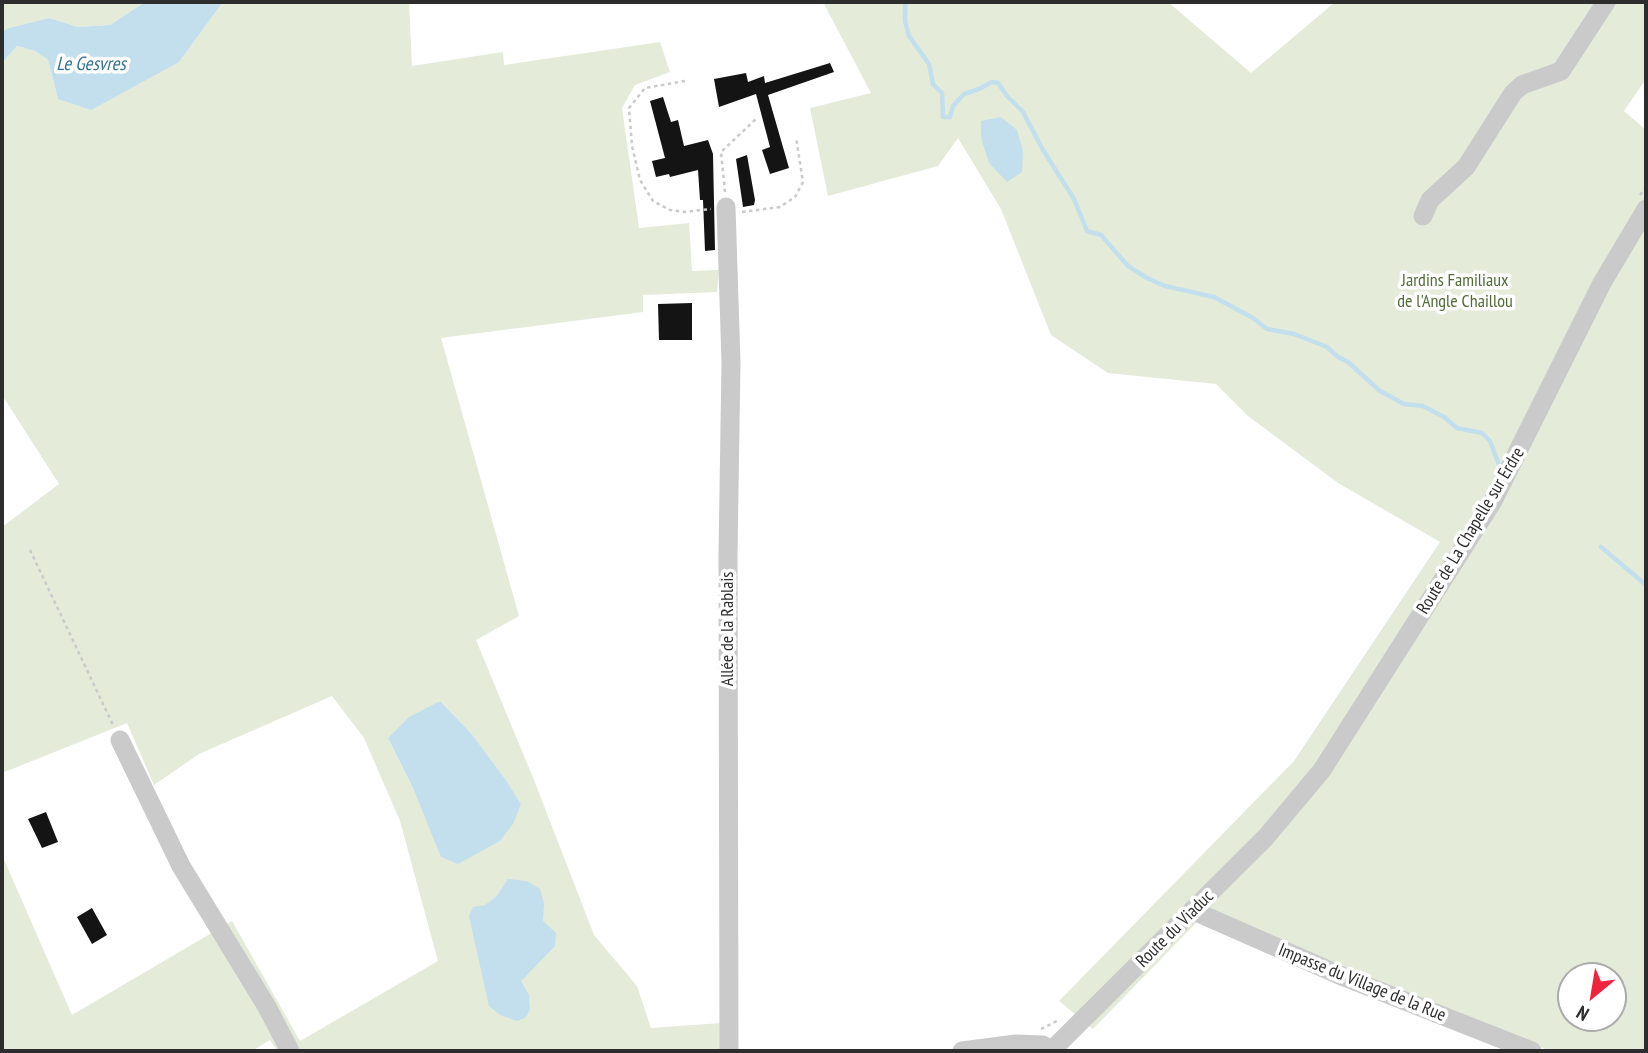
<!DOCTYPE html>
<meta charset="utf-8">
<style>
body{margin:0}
#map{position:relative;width:1648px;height:1053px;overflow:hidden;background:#fff;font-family:"PT Sans Narrow",sans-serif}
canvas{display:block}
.frame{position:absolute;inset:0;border:4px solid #2d2d2d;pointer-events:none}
.north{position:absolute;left:1557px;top:962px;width:70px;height:70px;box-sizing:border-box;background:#fff;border:2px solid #ababab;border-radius:50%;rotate:210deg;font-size:19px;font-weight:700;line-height:28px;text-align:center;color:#2d2d2d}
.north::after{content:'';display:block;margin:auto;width:24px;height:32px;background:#ef233d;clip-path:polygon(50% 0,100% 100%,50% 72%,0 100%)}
</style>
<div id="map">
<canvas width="1648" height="1053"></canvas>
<div class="frame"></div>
<div class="north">N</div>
</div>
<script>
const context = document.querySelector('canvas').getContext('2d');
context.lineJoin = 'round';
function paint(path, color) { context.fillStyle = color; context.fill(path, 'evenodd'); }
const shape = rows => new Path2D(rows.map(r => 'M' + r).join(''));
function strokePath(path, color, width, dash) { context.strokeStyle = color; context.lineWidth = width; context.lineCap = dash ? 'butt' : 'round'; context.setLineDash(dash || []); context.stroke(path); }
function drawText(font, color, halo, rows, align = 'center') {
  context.font = font + ' "PT Sans Narrow",sans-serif'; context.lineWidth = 7; context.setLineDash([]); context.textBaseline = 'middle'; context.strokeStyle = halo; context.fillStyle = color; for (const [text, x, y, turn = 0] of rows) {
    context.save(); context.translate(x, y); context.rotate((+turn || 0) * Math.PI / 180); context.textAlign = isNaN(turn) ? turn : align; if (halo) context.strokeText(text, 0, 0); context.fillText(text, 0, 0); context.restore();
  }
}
paint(shape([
 [2,2,145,2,110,25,78,27,49,18,2,33],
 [223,2,409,2,412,66,503,52,504,65,660,42,670,72,635,85,622,108,639,228,689,223,692,271,719,270,717,292,643,295,643,312,441,338,519,616,476,640,534,780,594,935,637,986,651,1028,736,1022,735,1051,277,1051,270,1040,252,1051,2,1051,2,855,72,1015,232,921,300,1041,438,961,400,821,364,738,332,696,199,754,154,785,127,723,2,773,2,527,59,484,2,395,2,63,17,46,35,51,48,60,58,99,179,62],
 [440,701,471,733,506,780,521,804,414,790,388,738],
 [823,2,1168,2,1251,73,1335,2,1646,2,1646,79,1624,111,1646,130,1646,1051,1551,1051,1198,921,1093,1029,1059,1001,1294,761,1440,542,1338,483,1248,416,1216,384,1108,373,1051,335,1001,209,958,138,938,166,828,196,810,108,871,93],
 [1571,976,1613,976,1613,1018,1571,1018]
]), '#e4ebd9');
paint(shape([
 [145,2,223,2,179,62,91,110,58,99,48,60,35,51,17,46,2,63,2,33,6,29,49,18,78,27,110,25],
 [1001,117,1017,130,1023,151,1022,172,1007,182,989,163,981,138,981,121],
 [440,701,471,733,506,780,521,804,513,824,500,841,458,864,441,857,414,790,388,738,409,717],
 [508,879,527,881,540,889,544,904,543,921,556,933,555,946,521,981,529,995,530,1010,525,1018,517,1021,500,1015,489,1006,469,916,473,907,485,905,496,897]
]), '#c3dfed');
strokePath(shape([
 [907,2,905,5,905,21,909,36,929,64,933,84,942,93,943,117,950,117,953,106,964,94,979,89,992,82,998,83,1007,96,1023,112,1043,150,1074,199,1087,231,1101,235,1128,266,1147,278,1165,286,1214,297,1253,318,1267,329,1294,334,1327,347,1338,357,1348,362,1380,391,1404,404,1423,406,1444,417,1457,428,1482,433,1490,441,1499,465],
 [1601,547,1646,585]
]), '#c3dfed', 4.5);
paint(shape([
 [830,63,834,72,768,95,789,168,770,174,762,150,770,147,756,94,719,107,714,79,746,73,748,82,764,76,765,83],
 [663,97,671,122,678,120,684,146,708,140,713,154,715,250,705,251,703,200,700,200,698,170,670,177,669,174,656,177,652,161,665,158,650,101],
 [747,155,755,200,754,205,743,207,736,159],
 [692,303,692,340,659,340,658,304],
 [46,812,58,842,42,848,28,819],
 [92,908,107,935,92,944,77,917]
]), '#141414');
strokePath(shape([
 [685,81,645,88,629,108,632,146,640,180,653,201,670,210,684,212,711,209],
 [725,192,721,152,757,118],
 [1640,195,1646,187],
 [742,212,780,207,795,197,803,182,796,137],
 [30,550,114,727],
 [1041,1029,1057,1021]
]), '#cacaca', 2.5, [3.5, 3.5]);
strokePath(shape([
 [726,207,731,362,728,555,729,1051],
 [1423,216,1430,200,1466,167,1513,93,1522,85,1561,71,1606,2],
 [120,740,181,866,267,1007,290,1051],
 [1194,911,1344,977,1532,1051],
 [962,1051,1016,1044,1043,1045,1050,1051],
 [1051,1051,1266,837,1322,770,1493,501,1602,283,1646,209]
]), '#cacaca', 19);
drawText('18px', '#526b38', '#fff', [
 ["Jardins Familiaux",1455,281],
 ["de l'Angle Chaillou",1455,302]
]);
drawText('18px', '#2d2d2d', '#fff', [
 ["Route de La Chapelle sur Erdre",1471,531,-59],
 ["Allée de la Rablais",728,629,-90],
 ["Route du Viaduc",1175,929,-45],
 ["Impasse du Village de la Rue",1362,983,22]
]);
drawText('italic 19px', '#367493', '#fff', [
 ["Le Gesvres",91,65]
]);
</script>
